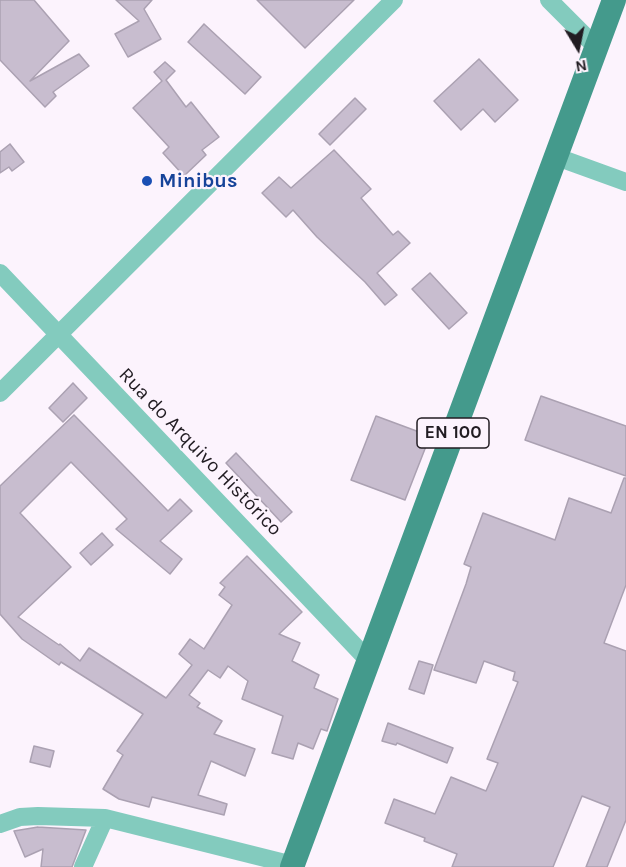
<!DOCTYPE html>
<meta charset="utf-8">
<style>
body{margin:0}
#map{position:relative;width:626px;height:867px;overflow:hidden;background:#fcf3fd;font-family:Karla,sans-serif}
canvas{display:block}
.north{position:absolute;left:548px;top:18px;width:60px;height:60px;-webkit-text-stroke:4px #fcf3fd;paint-order:stroke;rotate:170deg;font-size:16px;font-weight:700;line-height:24px;text-align:center;color:#211c22}
.north::after{content:'';display:block;margin:auto;width:21px;height:27px;background:#211c22;clip-path:polygon(50% 0,100% 100%,50% 72%,0 100%)}
</style>
<div id="map">
<canvas width="626" height="867"></canvas>
<div class="north">N</div>
</div>
<script>
const context = document.querySelector('canvas').getContext('2d');
context.lineJoin = 'round';
function paint(path, color) { context.fillStyle = color; context.fill(path, 'evenodd'); }
const shape = rows => new Path2D(rows.map(r => 'M' + r).join(''));
function strokePath(path, color, width, dash) { context.strokeStyle = color; context.lineWidth = width; context.lineCap = dash ? 'butt' : 'round'; context.setLineDash(dash || []); context.stroke(path); }
function drawText(font, color, halo, rows, align = 'center') {
  context.font = font + ' Karla,sans-serif'; context.lineWidth = 4.5; context.setLineDash([]); context.textBaseline = 'middle'; context.strokeStyle = halo; context.fillStyle = color; for (const [text, x, y, turn = 0] of rows) {
    context.save(); context.translate(x, y); context.rotate((+turn || 0) * Math.PI / 180); context.textAlign = isNaN(turn) ? turn : align; if (halo) context.strokeText(text, 0, 0); context.fillText(text, 0, 0); context.restore();
  }
}
const building = shape([
 [0,0,34,0,69,41,30,81,79,54,89,66,53,92,56,96,45,107,0,60,0,0],
 [116,0,152,0,144,9,161,39,128,57,115,34,139,21,116,0],
 [257,0,354,0,305,48,257,0],
 [204,24,261,77,245,94,188,42,204,24],
 [479,59,518,100,495,122,483,109,461,130,434,101,479,59],
 [165,62,175,71,166,80,186,107,191,102,219,137,202,150,206,155,184,176,163,153,169,147,133,108,162,81,154,72,165,62],
 [355,98,366,109,330,145,319,134,355,98],
 [10,144,24,162,12,171,9,167,0,173,0,152,10,144],
 [334,150,371,189,361,198,393,235,398,231,410,243,377,273,397,295,385,305,365,282,317,237,293,210,286,217,262,193,279,177,291,188,334,150],
 [430,273,467,313,449,329,412,289,430,273],
 [73,383,87,398,63,422,49,408,73,383],
 [541,396,626,426,626,476,525,440,541,396],
 [74,415,168,511,180,499,192,511,160,541,182,559,170,574,116,529,127,519,71,462,20,513,71,567,18,617,59,645,60,644,80,661,89,648,166,698,192,665,179,654,190,639,204,649,232,605,219,595,225,587,220,583,247,556,302,612,279,634,300,643,292,661,319,675,314,688,338,699,327,731,321,729,313,749,298,743,293,759,272,753,283,716,242,699,248,681,228,666,220,678,208,670,189,695,200,703,197,707,222,721,214,734,255,749,245,776,211,761,198,795,227,804,224,815,152,797,149,807,119,799,103,789,123,755,117,751,143,714,61,662,59,665,22,639,0,614,0,486,74,415],
 [376,416,430,436,405,500,351,480,376,416],
 [236,453,292,512,281,522,226,463,236,453],
 [624,478,626,478,626,585,604,643,626,651,626,820,607,867,586,867,610,807,582,796,553,867,452,867,457,854,424,841,425,838,385,823,394,799,435,814,451,777,486,791,498,763,487,759,518,682,513,680,515,672,484,661,476,683,434,670,466,584,471,567,464,564,483,513,555,540,569,498,611,513,624,478],
 [102,533,113,545,91,565,80,553,102,533],
 [419,661,433,665,424,694,409,689,419,661],
 [388,723,453,748,447,763,397,743,396,745,382,741,388,723],
 [34,746,54,751,50,767,30,762,34,746],
 [38,827,86,830,72,867,41,867,43,849,25,857,14,831,38,827]
]);
paint(building, '#c8bdcf');
strokePath(building, '#aba1b2', 1.5);
strokePath(shape([
 [549,0,596,47],
 [554,156,626,182],
 [0,273,369,661],
 [0,393,394,0],
 [0,824,20,817,38,816,105,818,293,865],
 [83,867,105,818]
]), '#83cbbe', 18);
strokePath(shape([
 [292,867,614,0]
]), '#449a8c', 24);
for (const [x, y, r, color] of [
 [147,181,6,"#1a4fb4"]
]) { const dot = new Path2D(); dot.arc(x, y, r, 0, 2 * Math.PI); context.fillStyle = color; context.fill(dot); strokePath(dot, '#fcf3fd', 2); }
for (const [x, y, w] of [
 [453,433,72]
]) { const box = new Path2D(); box.roundRect(x - w / 2, y - 15, w, 30, 4.5); context.fillStyle = '#fcf3fd'; context.fill(box); strokePath(box, '#211c22', 1.5); }
drawText('bold 18px', '#211c22', null, [
 ["EN 100",453,433]
]);
drawText('bold 20px', '#164399', '#fcf3fd', [
 ["Minibus",159,181]
], 'left');
drawText('20px', '#211c22', '#fcf3fd', [
 ["Rua do Arquivo Histórico",200,452,46]
]);
</script>
